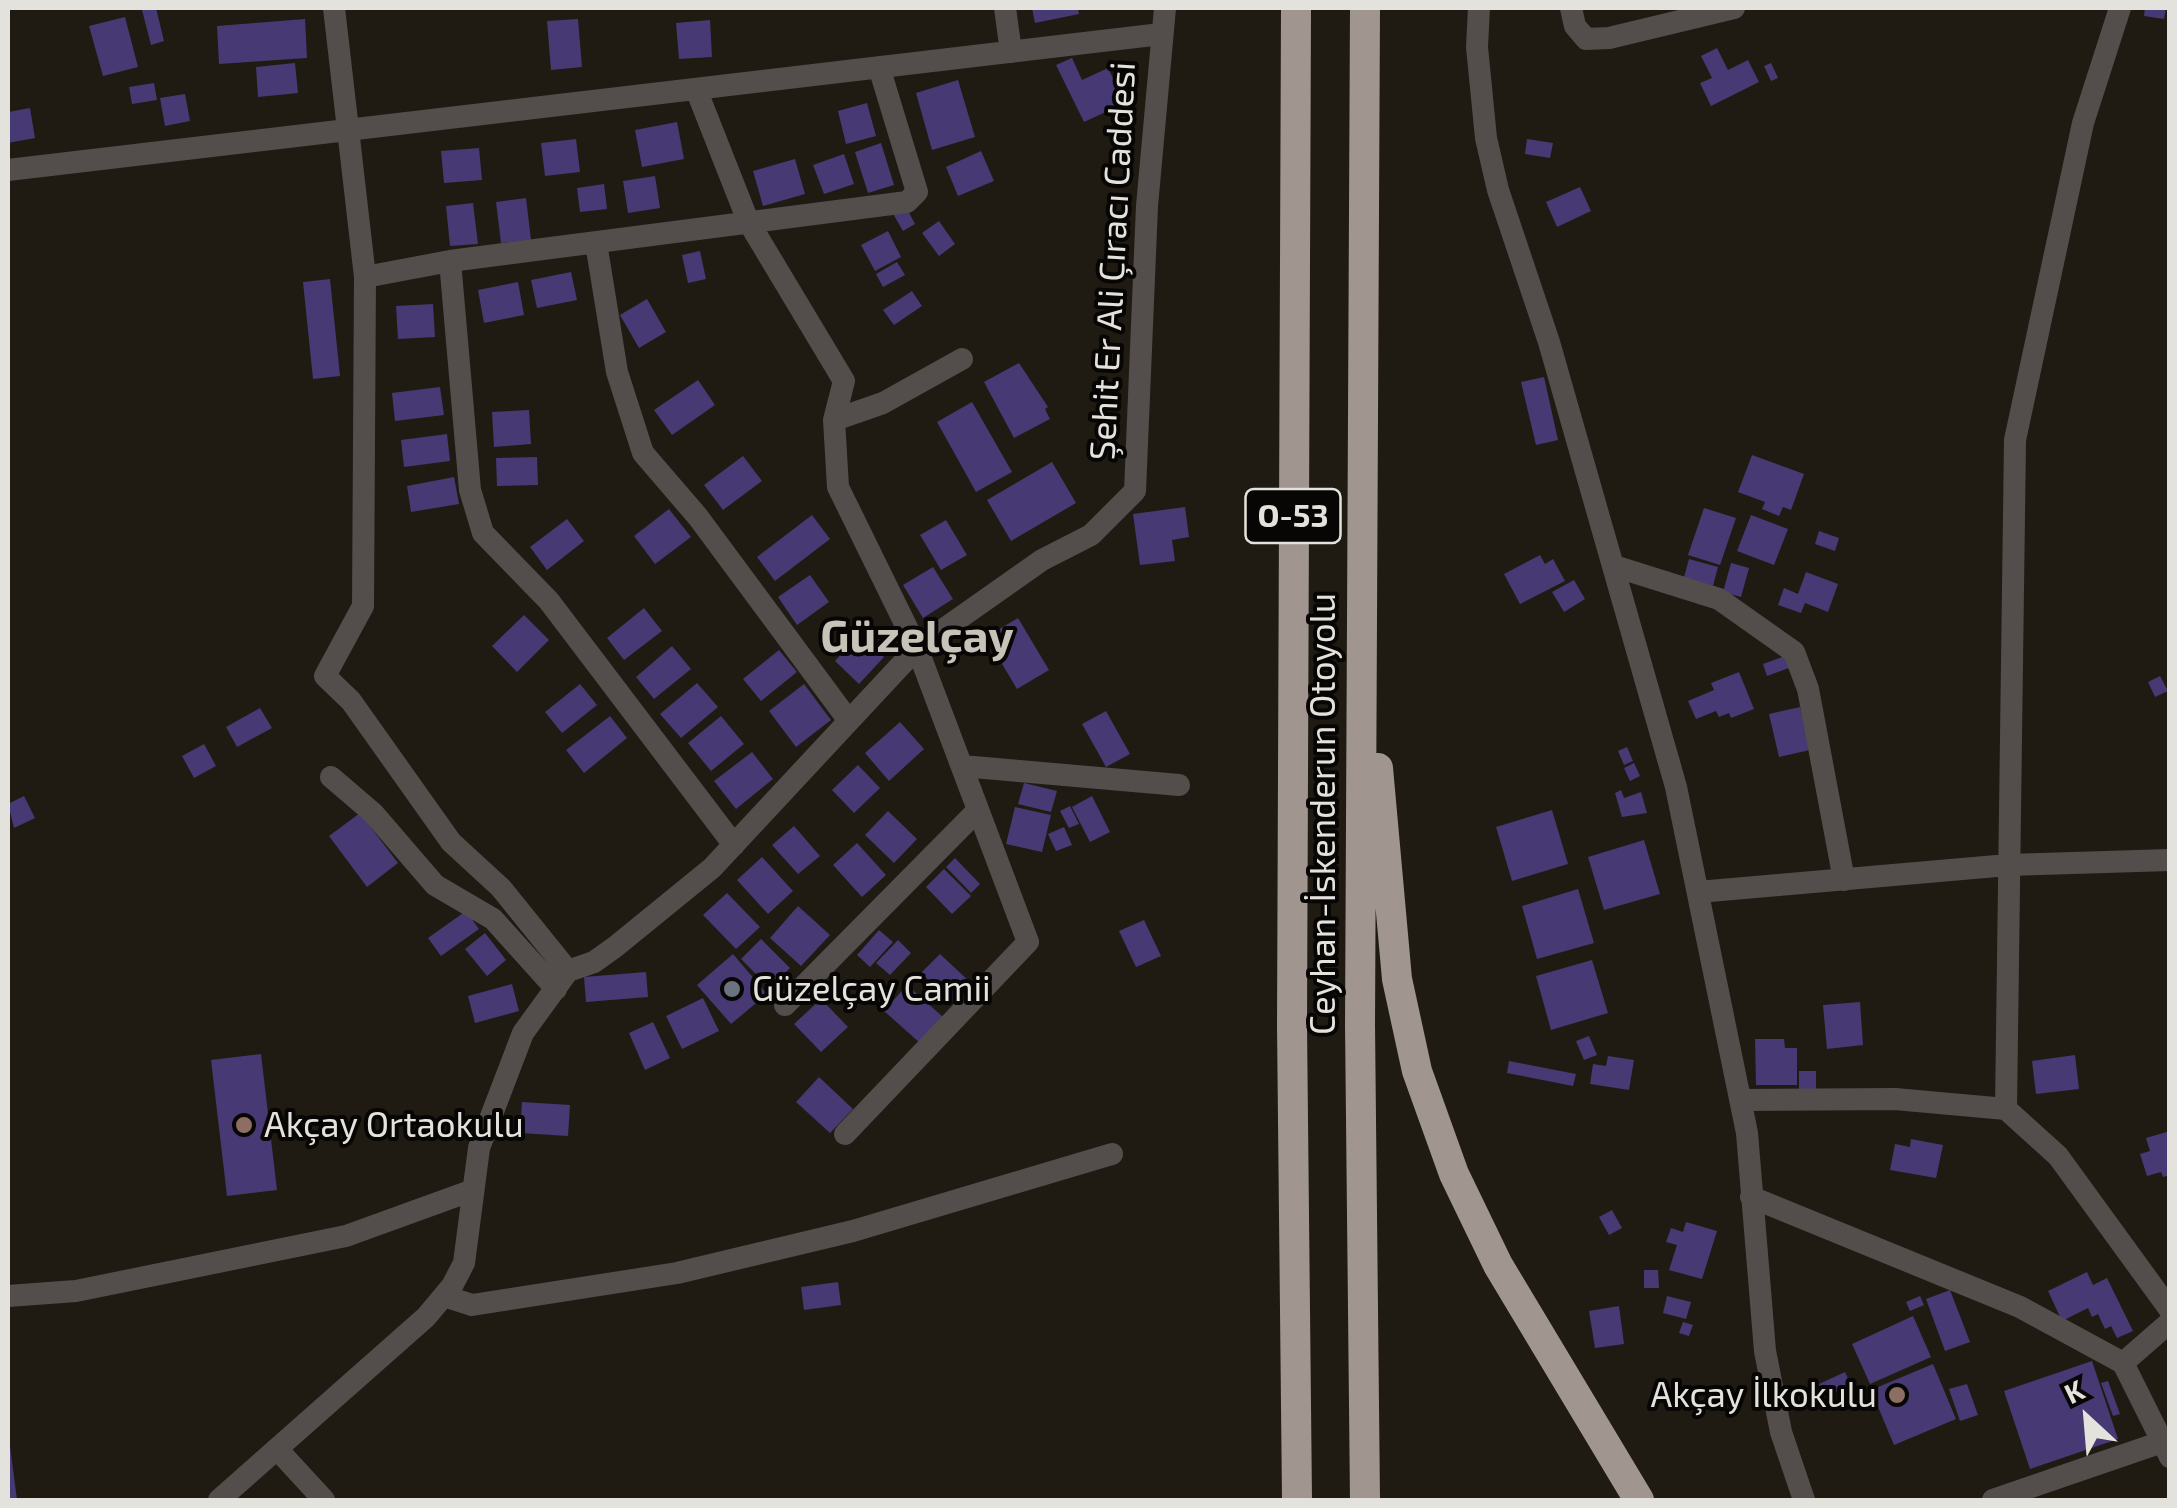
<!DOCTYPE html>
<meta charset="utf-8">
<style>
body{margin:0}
#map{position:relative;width:2177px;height:1508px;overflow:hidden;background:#1f1b13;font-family:"Exo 2",sans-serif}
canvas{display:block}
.frame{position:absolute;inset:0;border:10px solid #e4e2dc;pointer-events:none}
.north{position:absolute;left:2037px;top:1368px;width:100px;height:100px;-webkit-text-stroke:8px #070604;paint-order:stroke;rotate:334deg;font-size:28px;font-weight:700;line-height:40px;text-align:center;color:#e4e2dc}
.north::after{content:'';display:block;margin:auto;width:35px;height:45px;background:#e4e2dc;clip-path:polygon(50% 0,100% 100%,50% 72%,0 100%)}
</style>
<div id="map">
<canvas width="2177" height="1508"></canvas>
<div class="frame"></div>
<div class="north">K</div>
</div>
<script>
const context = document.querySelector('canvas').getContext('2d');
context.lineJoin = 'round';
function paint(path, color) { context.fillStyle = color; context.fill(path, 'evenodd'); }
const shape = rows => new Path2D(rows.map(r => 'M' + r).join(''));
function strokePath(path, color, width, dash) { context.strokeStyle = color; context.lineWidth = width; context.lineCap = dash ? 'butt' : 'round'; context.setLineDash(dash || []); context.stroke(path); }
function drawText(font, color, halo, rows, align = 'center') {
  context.font = font + ' "Exo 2",sans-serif'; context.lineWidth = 8; context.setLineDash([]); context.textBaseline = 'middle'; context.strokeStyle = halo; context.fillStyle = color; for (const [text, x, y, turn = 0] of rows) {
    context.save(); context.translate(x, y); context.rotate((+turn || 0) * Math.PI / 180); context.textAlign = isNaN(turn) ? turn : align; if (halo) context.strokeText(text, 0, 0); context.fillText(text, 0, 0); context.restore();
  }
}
paint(shape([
 [156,8,164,41,151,45,142,10],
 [1032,8,1078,8,1079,14,1035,23],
 [2145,8,2166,8,2164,19,2144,16],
 [125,17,138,67,103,76,89,26],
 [305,19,307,58,219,64,217,26],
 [578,19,582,67,551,70,547,21],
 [710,20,712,57,679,59,676,23],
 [1717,48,1728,70,1748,60,1759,82,1711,106,1700,83,1712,78,1701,56],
 [1072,58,1082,80,1108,68,1125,103,1084,122,1056,65],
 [295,63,298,93,258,97,256,67],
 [1771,63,1778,78,1771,81,1764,66],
 [958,80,975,137,932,150,916,93],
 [154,83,157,100,132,104,129,87],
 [185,94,190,121,165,126,160,98],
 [867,103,876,136,846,144,838,111],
 [30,108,35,138,8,143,8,112],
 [677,122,684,159,642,167,635,130],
 [576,139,580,172,545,176,541,143],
 [1527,139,1553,143,1550,158,1525,154],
 [881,143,894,185,868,193,855,152],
 [479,148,482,180,444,183,441,151],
 [981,151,994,181,958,196,946,167],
 [844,154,854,184,824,194,813,165],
 [795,159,805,194,763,206,753,171],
 [655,176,660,208,628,213,623,181],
 [604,184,607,209,580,212,577,188],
 [1580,187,1591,211,1557,227,1546,202],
 [526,198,531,240,501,243,496,202],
 [473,203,478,244,450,246,446,206],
 [905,205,915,224,903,231,892,212],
 [939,221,955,244,939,256,922,233],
 [888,231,901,257,875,271,861,245],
 [700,251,706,279,688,283,682,255],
 [897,262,905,275,883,287,876,274],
 [571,272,577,300,537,308,531,280],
 [330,279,340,376,313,379,303,282],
 [518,282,524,315,484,323,478,290],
 [912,291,922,306,894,325,883,310],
 [647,299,666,332,639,348,620,315],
 [433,304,435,337,398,339,396,306],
 [1019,363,1048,407,1045,409,1050,419,1014,438,984,382],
 [1544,377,1558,440,1536,445,1521,382],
 [698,380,715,405,672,435,654,410],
 [440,387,444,415,395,421,392,393],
 [972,402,1012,472,976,492,937,422],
 [529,410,531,444,494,447,492,412],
 [447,434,450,461,404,467,401,440],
 [1752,455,1804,474,1791,510,1783,507,1779,516,1762,509,1765,502,1738,492],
 [743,456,762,481,723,510,704,485],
 [537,457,538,485,497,486,496,458],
 [1052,462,1076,503,1011,541,987,500],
 [454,477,459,504,411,512,407,486],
 [1185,507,1189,537,1172,540,1175,561,1140,565,1133,514],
 [1704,508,1736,518,1720,565,1688,555],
 [669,509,691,537,655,564,634,536],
 [812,515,830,539,775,581,757,557],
 [1751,515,1788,529,1774,565,1737,551],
 [567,519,584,541,547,570,530,547],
 [946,520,967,555,941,570,920,535],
 [1819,531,1839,538,1835,551,1815,544],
 [1540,555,1545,564,1553,559,1565,581,1520,604,1504,574],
 [1689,559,1718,567,1713,586,1684,577],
 [1731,563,1749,568,1741,597,1723,592],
 [933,567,953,599,923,618,903,585],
 [1806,572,1838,584,1828,612,1805,603,1801,613,1778,605,1784,588,1798,594],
 [810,575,829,602,797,625,778,597],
 [1574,580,1585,599,1564,612,1552,592],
 [644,608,662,631,624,660,607,638],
 [524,615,549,640,517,672,492,646],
 [1018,618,1049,670,1017,689,986,637],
 [860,634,884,657,859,684,835,661],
 [672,646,691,669,654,699,636,677],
 [779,650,797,672,761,701,743,679],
 [1785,656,1789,668,1767,676,1763,664],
 [1739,672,1754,709,1731,718,1729,713,1719,717,1716,711,1696,719,1688,701,1714,690,1711,683],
 [2160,676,2168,691,2155,697,2148,682],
 [697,683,718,707,681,738,660,714],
 [580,684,597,705,562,733,545,712],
 [804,684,831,720,796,747,769,711],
 [1800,707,1810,750,1779,757,1769,714],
 [260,708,272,728,237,747,226,727],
 [1106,711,1130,754,1106,767,1082,724],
 [610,716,627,738,584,773,566,750],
 [721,716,744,744,711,771,688,743],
 [900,722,924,749,889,781,865,753],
 [204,744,216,766,194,778,182,756],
 [1627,747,1633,761,1624,765,1618,751],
 [752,752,773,779,736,809,714,781],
 [1634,763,1640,776,1630,781,1624,768],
 [858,765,880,788,854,813,832,790],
 [1024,783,1057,791,1051,812,1018,804],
 [1621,790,1624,798,1641,792,1647,813,1622,817,1615,793],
 [24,796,35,818,14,828,8,804],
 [1092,796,1110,832,1090,842,1072,807],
 [1070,806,1079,824,1069,828,1060,811],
 [1015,807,1051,815,1042,852,1006,844],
 [1552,810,1568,864,1512,881,1496,827],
 [888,811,917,839,894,863,865,835],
 [360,813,398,863,367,887,329,836],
 [794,826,820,856,798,874,772,845],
 [1064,827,1072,845,1056,851,1048,834],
 [1644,840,1660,894,1604,910,1588,857],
 [857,843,886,875,862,897,833,865],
 [762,857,793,891,768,914,737,880],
 [955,858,980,884,971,893,946,867],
 [944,869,971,896,952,914,926,887],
 [1578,889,1594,943,1537,959,1522,906],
 [727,893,760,927,736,949,703,915],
 [798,906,830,935,801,966,770,938],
 [466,911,479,929,441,956,428,938],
 [1144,920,1161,956,1136,967,1119,931],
 [879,930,893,942,870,967,857,955],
 [485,933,506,960,487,976,465,949],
 [761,939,790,968,770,988,741,959],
 [898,940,911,953,890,975,876,963],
 [733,954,767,994,731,1024,697,985],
 [940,954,970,982,952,1002,921,973],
 [1592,960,1608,1013,1551,1030,1536,976],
 [646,972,648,997,586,1002,584,977],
 [512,984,519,1011,475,1023,468,996],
 [907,985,943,1017,920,1043,884,1011],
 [703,998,719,1031,682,1049,666,1016],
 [821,999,848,1027,821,1052,794,1024],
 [1860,1002,1863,1045,1827,1049,1823,1005],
 [653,1022,670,1058,645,1070,629,1033],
 [1589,1036,1597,1055,1584,1060,1576,1041],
 [1755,1039,1784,1039,1785,1048,1797,1048,1797,1085,1756,1085],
 [261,1054,277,1190,227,1196,211,1060],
 [2075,1055,2079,1089,2036,1094,2032,1061],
 [1608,1056,1634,1060,1629,1090,1590,1084,1593,1064,1606,1066],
 [1509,1061,1576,1074,1573,1086,1507,1073],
 [1799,1071,1816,1071,1816,1092,1799,1092],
 [819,1077,853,1109,830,1133,796,1102],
 [522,1102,570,1105,568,1136,520,1133],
 [2170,1131,2170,1175,2163,1177,2161,1172,2147,1176,2140,1154,2150,1151,2146,1138],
 [1911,1139,1943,1145,1936,1178,1890,1170,1895,1144,1910,1147],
 [1612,1210,1622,1228,1609,1235,1599,1217],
 [1686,1222,1717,1231,1702,1279,1669,1270,1677,1245,1666,1242,1671,1228,1683,1232],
 [1644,1270,1658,1270,1659,1288,1644,1288],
 [2087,1272,2093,1285,2107,1278,2133,1331,2117,1338,2111,1326,2105,1329,2098,1314,2092,1317,2088,1308,2062,1321,2048,1291],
 [838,1282,841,1305,804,1310,801,1287],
 [1950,1290,1970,1342,1945,1351,1926,1299],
 [1667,1296,1691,1302,1686,1319,1663,1313],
 [1920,1296,1924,1305,1910,1311,1906,1302],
 [1619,1306,1624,1344,1595,1348,1589,1311],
 [1913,1316,1931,1357,1870,1384,1852,1344],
 [1683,1322,1693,1325,1689,1336,1679,1333],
 [2092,1361,2118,1439,2030,1469,2004,1391],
 [1933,1364,1956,1419,1894,1445,1871,1390],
 [1845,1372,1851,1385,1825,1397,1819,1384],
 [2108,1381,2120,1414,2113,1416,2101,1383],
 [1967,1384,1978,1415,1960,1421,1949,1389],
 [8,1446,10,1446,17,1500,8,1500]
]), '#473973');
strokePath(shape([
 [334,8,365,277,450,261,907,202,917,192,879,67],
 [1005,8,1011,52],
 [1479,8,1477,47,1486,138,1498,190,1549,342,1676,787,1747,1133,1765,1351,1781,1432,1804,1500],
 [1571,8,1575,26,1586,39,1609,38,1734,8],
 [696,89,748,221,844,381,834,420,838,487,917,648,1028,942,845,1134],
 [8,170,1161,34],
 [596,243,617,372,643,453,698,517,849,721],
 [450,261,470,490,483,533,549,601,734,845],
 [365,277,363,606,325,676,351,701,451,842,501,888,568,971],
 [834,420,883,403,962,359],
 [1614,566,1719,599,1794,652,1808,689,1844,880],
 [962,766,1179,785],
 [331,777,373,813,435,885,493,919,556,989],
 [1698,892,2008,865,2170,860],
 [785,1005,978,810],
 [1741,1100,1895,1099,2006,1109,2058,1156,2170,1310],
 [2006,1109,2015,440,2083,123,2120,8],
 [1751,1197,2020,1307,2123,1363,2170,1457],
 [8,1296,76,1291,346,1236,473,1190],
 [444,1296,472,1305,677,1273,853,1231,1112,1154],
 [2123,1363,2170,1322],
 [277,1449,324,1500],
 [219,1500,426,1317,452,1286,464,1263,479,1148,523,1033,568,971,594,962,615,947,712,868,917,648,1042,560,1091,535,1135,491,1147,206,1165,8],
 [1993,1500,2162,1442]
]), '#534e4c', 22);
strokePath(shape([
 [1296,8,1292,1025,1297,1500],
 [1365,8,1360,1024,1365,1500],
 [1378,768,1397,979,1417,1071,1454,1174,1498,1265,1639,1500]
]), '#a19590', 30);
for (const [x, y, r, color] of [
 [732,989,10,"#6b7280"],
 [244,1125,10,"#8d6e63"],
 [1897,1395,10,"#8d6e63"]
]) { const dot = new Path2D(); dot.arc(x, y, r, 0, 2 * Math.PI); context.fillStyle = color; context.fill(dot); strokePath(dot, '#070604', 4); }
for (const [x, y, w] of [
 [1293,516,95]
]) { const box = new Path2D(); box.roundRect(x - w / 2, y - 27, w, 54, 8); context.fillStyle = '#070604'; context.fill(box); strokePath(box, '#e4e2dc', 2.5); }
drawText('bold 32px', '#e4e2dc', null, [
 ["O-53",1293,516]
]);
drawText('35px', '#e4e2dc', '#070604', [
 ["Şehit Er Ali Çıracı Caddesi",1113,261,-87],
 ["Ceyhan-İskenderun Otoyolu",1323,814,-90]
]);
drawText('35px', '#e4e2dc', '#070604', [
 ["Güzelçay Camii",752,989],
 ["Akçay Ortaokulu",264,1125],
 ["Akçay İlkokulu",1877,1395,"right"]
], 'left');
drawText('bold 45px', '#c7c3b8', '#070604', [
 ["Güzelçay",917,637]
]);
</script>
